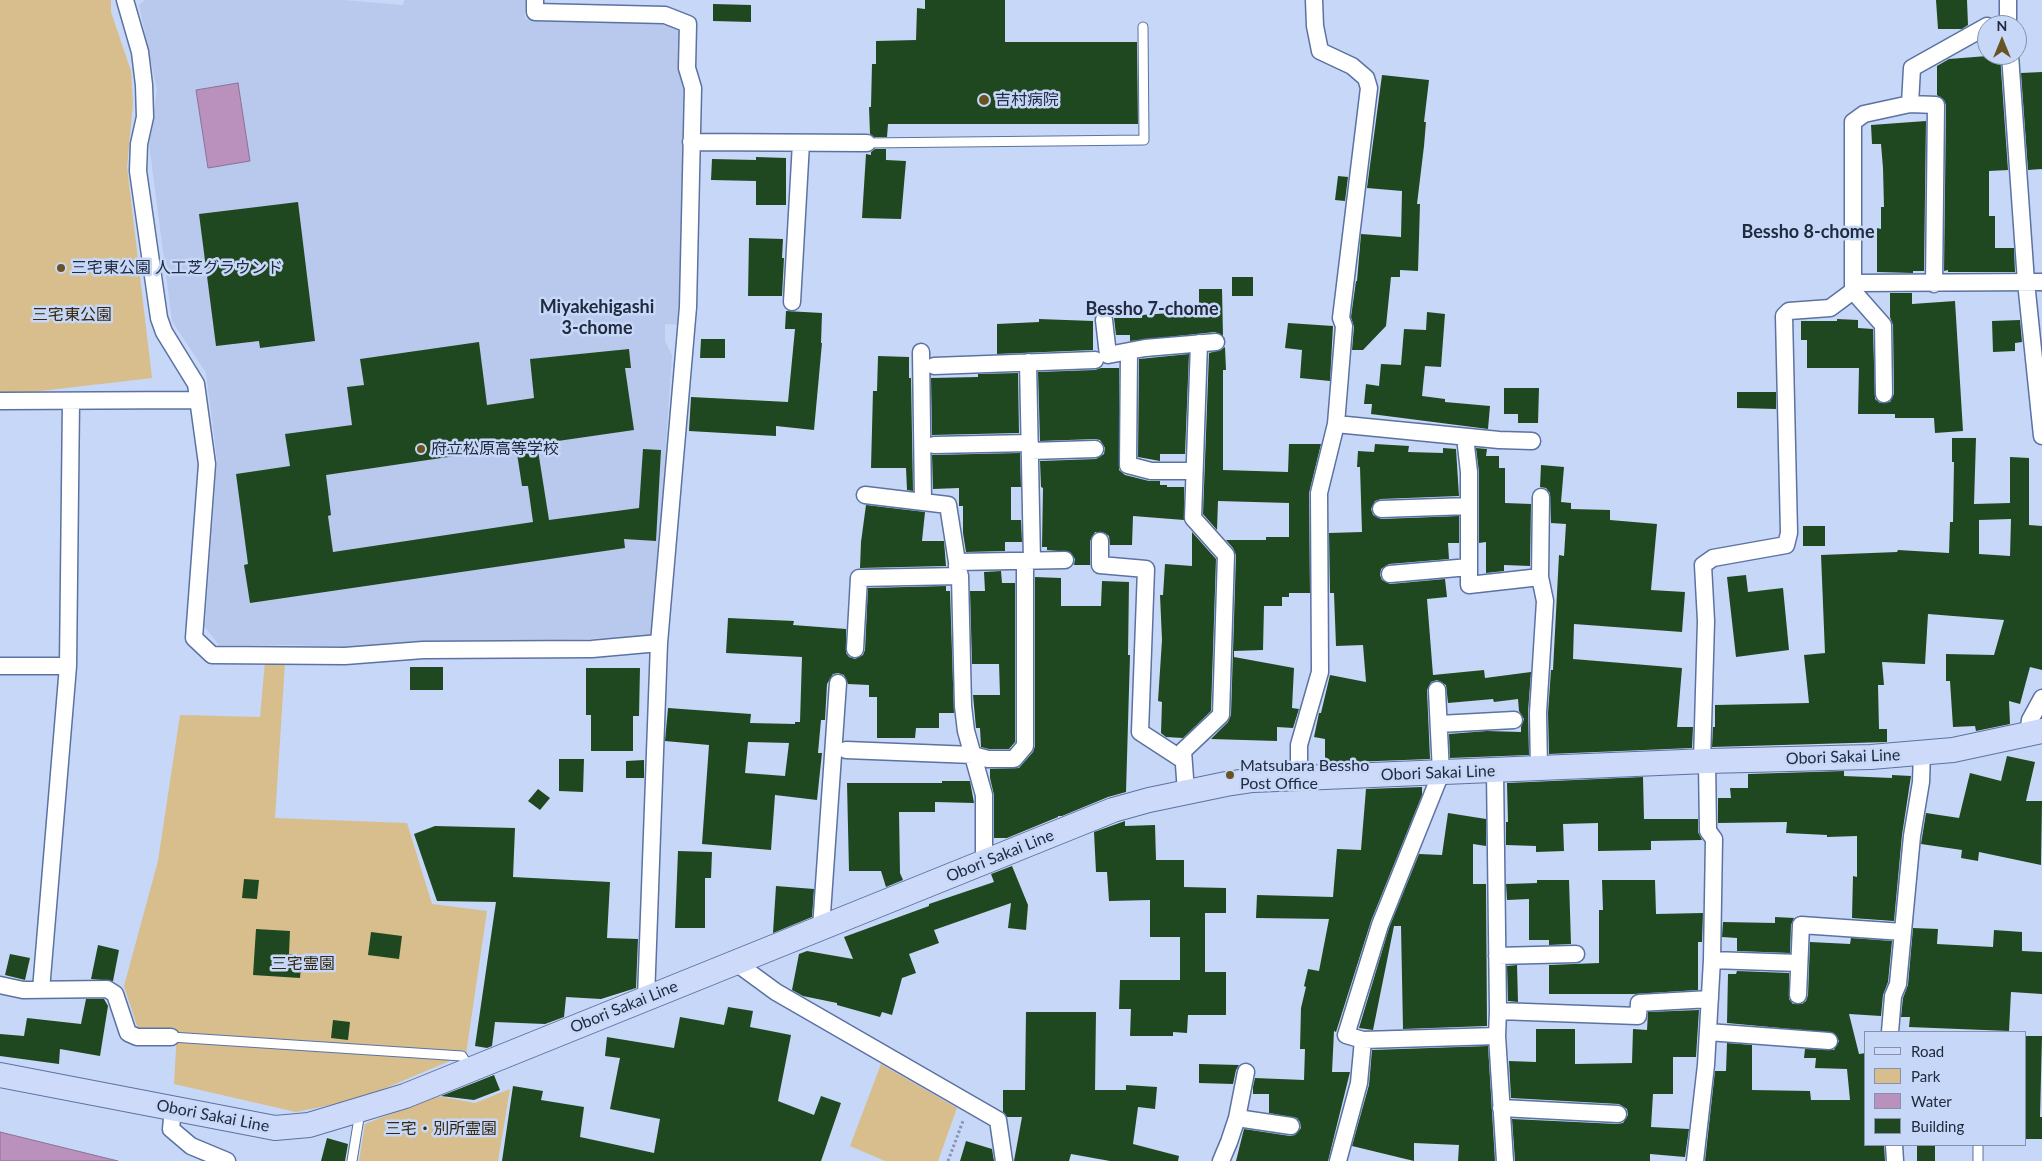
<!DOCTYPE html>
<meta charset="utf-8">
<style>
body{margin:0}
#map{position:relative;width:2042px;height:1161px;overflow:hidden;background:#c7d7f7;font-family:Lato,sans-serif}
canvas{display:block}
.legend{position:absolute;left:1864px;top:1031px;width:162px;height:115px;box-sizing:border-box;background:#c7d7f7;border:1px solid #8592ad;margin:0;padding:6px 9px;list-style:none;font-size:15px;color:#212b3f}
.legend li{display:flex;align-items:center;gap:10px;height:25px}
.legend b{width:25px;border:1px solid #8592ad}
.north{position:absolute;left:1977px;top:15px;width:50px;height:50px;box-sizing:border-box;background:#c7d7f7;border:1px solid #8592ad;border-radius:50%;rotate:0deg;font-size:14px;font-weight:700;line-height:20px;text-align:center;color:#212b3f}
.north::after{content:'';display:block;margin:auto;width:18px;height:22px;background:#695322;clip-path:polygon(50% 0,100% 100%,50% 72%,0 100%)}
</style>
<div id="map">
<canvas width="2042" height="1161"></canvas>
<ul class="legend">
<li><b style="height:6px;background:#cddaf9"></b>Road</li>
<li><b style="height:14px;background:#d7be8c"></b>Park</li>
<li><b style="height:14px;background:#ba90bd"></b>Water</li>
<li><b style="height:14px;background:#204820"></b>Building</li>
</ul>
<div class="north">N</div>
</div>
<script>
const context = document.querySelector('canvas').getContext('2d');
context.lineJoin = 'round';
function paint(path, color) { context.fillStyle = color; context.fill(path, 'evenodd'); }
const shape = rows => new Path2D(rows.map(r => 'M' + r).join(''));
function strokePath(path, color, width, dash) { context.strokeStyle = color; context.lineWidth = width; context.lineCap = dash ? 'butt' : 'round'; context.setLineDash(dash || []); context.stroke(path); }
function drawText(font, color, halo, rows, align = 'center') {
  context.font = font + ' Lato,"Noto Sans JP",sans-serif'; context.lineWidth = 5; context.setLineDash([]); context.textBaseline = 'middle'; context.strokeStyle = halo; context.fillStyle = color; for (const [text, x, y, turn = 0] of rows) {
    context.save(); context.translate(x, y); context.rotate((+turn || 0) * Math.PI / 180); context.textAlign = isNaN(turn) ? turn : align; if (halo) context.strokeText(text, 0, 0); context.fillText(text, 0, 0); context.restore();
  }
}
paint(shape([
 [145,0,344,0,403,5,404,0,525,0,525,19,660,22,682,32,681,70,684,99,680,325,665,324,665,341,672,355,653,636,498,643,421,643,343,647,292,645,219,645,205,627,217,460,206,373,172,321,149,144,157,90,139,5]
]), '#b8c9ed');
paint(shape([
 [0,0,111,0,111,12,131,71,133,103,127,167,152,378,32,392,0,392],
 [265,662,285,663,275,818,407,823,432,904,487,911,466,1054,360,1099,296,1112,174,1084,177,1032,138,1029,124,986,158,861,180,715,260,717],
 [881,1064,957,1108,938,1161,885,1161,850,1146],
 [510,1089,498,1161,359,1161,365,1124,437,1096,475,1103]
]), '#d7be8c');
const water = shape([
 [238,83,250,161,208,168,196,90,238,83],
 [0,1132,118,1161,0,1161,0,1132]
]);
paint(water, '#ba90bd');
strokePath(water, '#8c7297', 1);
paint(shape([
 [925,0,1005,0,1005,42,1137,42,1138,124,888,124,887,137,874,137,870,134,869,107,871,107,872,64,876,64,876,41,916,40,917,8,925,9],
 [1936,0,1967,0,1968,25,1962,29,1938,29],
 [713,4,751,5,751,22,713,21],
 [2000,55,2008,170,1989,171,1989,216,1995,216,1995,248,2014,248,2015,272,1948,272,1948,270,1944,271,1946,105,1944,100,1937,95,1937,66,1949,59],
 [2042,72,2042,169,2028,170,2021,73],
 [1382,75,1429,80,1424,122,1426,122,1424,146,1417,204,1420,204,1418,271,1400,270,1400,277,1391,277,1386,326,1363,350,1352,350,1354,327,1351,317,1356,281,1357,281,1361,234,1401,237,1402,191,1367,188],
 [1926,121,1924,271,1913,271,1913,273,1877,272,1877,228,1881,229,1881,207,1884,207,1883,168,1881,144,1872,144,1871,125],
 [875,149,886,149,886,160,906,161,901,219,862,218,866,154,871,155,871,152],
 [756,157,786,158,786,205,756,205,756,181,711,180,712,159,756,160],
 [1338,176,1348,177,1345,201,1335,200],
 [298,202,315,341,260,348,259,341,216,346,199,214],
 [749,238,783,239,782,258,784,258,782,296,748,296],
 [1232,277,1253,277,1253,296,1232,296],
 [1199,289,1222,289,1223,336,1215,332,1130,341,1130,335,1116,335,1114,318,1142,318,1142,315,1199,311],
 [1890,293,1912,293,1912,304,1955,301,1963,431,1935,433,1934,418,1895,418,1895,414,1858,414,1859,368,1807,368,1807,340,1801,340,1801,321,1837,321,1837,319,1858,320,1858,328,1873,329,1875,399,1880,403,1890,402,1894,394,1893,325,1890,317],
 [786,311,822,313,821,343,822,343,814,430,776,426,776,436,689,431,691,397,788,402,795,329,785,329],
 [1427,312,1445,314,1441,367,1425,366,1422,396,1445,399,1445,402,1490,406,1488,429,1371,414,1372,404,1364,404,1366,384,1379,386,1381,364,1401,365,1404,329,1426,330],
 [1039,319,1093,321,1093,350,997,354,997,324,1039,322],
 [2020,320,2022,342,2015,343,2015,351,1993,352,1992,321],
 [1288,323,1333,326,1330,381,1300,378,1302,350,1285,348],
 [701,339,725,339,725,358,700,358],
 [479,342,487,405,534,398,530,359,629,349,631,368,625,368,634,430,537,444,549,520,639,508,643,449,661,450,656,541,624,539,625,548,250,603,244,565,248,564,236,474,290,466,285,434,352,425,347,387,364,385,360,359],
 [516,447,522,486,528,486,533,522,333,552,328,516,331,515,326,475],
 [1225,347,1226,370,1223,370,1223,470,1288,472,1289,444,1321,444,1309,493,1310,593,1289,593,1289,597,1282,597,1282,606,1264,606,1263,650,1234,651,1234,657,1294,668,1292,708,1299,709,1293,728,1277,727,1277,741,1211,739,1228,722,1231,715,1236,555,1233,548,1226,540,1266,540,1266,537,1289,537,1289,503,1218,501,1217,530,1203,514,1209,353,1221,350],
 [1189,354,1185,454,1160,454,1160,461,1138,457,1139,359],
 [878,356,909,357,909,378,911,378,913,491,907,490,906,468,871,468,873,391,877,391],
 [1101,368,1119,368,1119,470,1125,475,1149,481,1160,481,1160,485,1167,485,1167,487,1184,487,1184,520,1133,516,1132,545,1110,545,1109,536,1105,533,1095,532,1090,541,1090,565,1074,565,1075,559,1070,552,1047,550,1047,547,1042,547,1043,488,1041,487,1040,461,1096,459,1104,454,1105,448,1100,440,1095,439,1040,441,1038,372,1095,370],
 [1018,373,1019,433,932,435,931,378,978,377,978,374],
 [1504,388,1539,388,1538,423,1518,423,1518,414,1504,414],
 [1737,392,1776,392,1776,409,1737,408],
 [1952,438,1976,438,1974,504,2010,503,2010,457,2029,458,2029,525,2042,526,2042,670,2030,667,2020,704,2009,701,2010,724,1976,731,1975,726,1953,727,1950,681,1946,681,1946,654,1994,655,2004,620,1928,614,1925,664,1882,662,1884,685,1878,685,1879,729,1887,729,1887,742,1712,747,1713,727,1715,727,1715,705,1809,703,1804,655,1825,653,1821,555,1897,552,1898,550,1949,553,1950,522,1953,522,1954,462,1952,462],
 [2011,519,2010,556,1979,554,1979,520],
 [1375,444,1409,446,1408,452,1443,453,1443,448,1456,449,1459,496,1381,499,1375,501,1371,509,1373,515,1381,519,1459,516,1459,543,1448,543,1449,559,1389,564,1381,569,1380,575,1382,580,1390,584,1445,579,1447,597,1427,599,1433,675,1484,670,1485,678,1531,672,1528,712,1529,755,1450,758,1449,734,1487,731,1521,732,1521,727,1524,719,1519,711,1518,699,1494,702,1493,699,1448,703,1446,685,1437,680,1431,682,1427,690,1430,759,1325,763,1325,739,1314,737,1319,713,1321,713,1330,675,1366,682,1363,645,1336,646,1334,593,1330,593,1329,533,1362,532,1360,467,1357,467,1358,451,1374,452],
 [1476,448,1487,449,1486,456,1499,456,1499,468,1505,468,1505,503,1531,504,1530,566,1504,565,1504,571,1486,573,1486,542,1479,543,1479,472],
 [1020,453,1021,487,1011,487,1011,520,1021,520,1022,542,1005,542,1005,551,966,552,963,533,963,506,959,506,959,488,933,489,932,455],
 [1541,465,1564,467,1561,502,1571,503,1571,509,1610,510,1610,520,1657,524,1651,590,1685,592,1682,632,1574,624,1573,659,1682,668,1677,727,1693,727,1692,748,1549,754,1548,713,1551,670,1553,670,1559,555,1564,556,1566,524,1551,523,1550,493,1546,488,1540,487],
 [866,505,925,512,922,541,944,541,946,566,860,568,861,542],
 [1803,526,1825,526,1825,546,1803,546],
 [1192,532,1216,559,1211,711,1183,738,1166,737,1161,733,1162,702,1158,701,1162,640,1160,595,1163,595,1165,564,1192,566],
 [1001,571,1002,583,1015,583,1015,742,1009,749,989,749,981,747,980,728,976,728,973,695,1000,695,999,664,972,664,970,591,985,591,984,572],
 [1746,575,1748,592,1783,588,1789,650,1736,657,1727,577],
 [1035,577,1061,578,1061,606,1101,606,1102,581,1129,582,1128,655,1130,655,1126,792,1108,797,1062,816,1058,816,1058,817,1007,838,994,838,994,795,990,778,990,769,1019,768,1033,752,1035,746],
 [946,586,946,591,950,591,954,713,939,713,939,728,916,728,915,738,877,738,877,697,869,697,869,685,848,684,844,675,838,673,833,674,827,684,825,720,821,720,818,753,822,753,817,800,775,795,771,850,702,844,709,745,665,741,668,708,751,714,750,723,795,724,795,722,800,722,802,657,726,653,728,618,794,621,793,625,846,629,846,653,849,657,855,659,863,655,865,650,868,588],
 [748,742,789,743,785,776,745,773],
 [410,667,443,667,443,690,410,690],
 [586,668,640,668,639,716,633,716,633,751,591,751,591,715,586,715],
 [2007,756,2035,762,2026,801,2042,801,2041,865,1979,852,1978,861,1961,858,1962,850,1921,844,1926,813,1959,818,1970,773,2001,781],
 [559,759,584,759,583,792,559,791],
 [644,760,644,778,626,778,626,761],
 [1844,771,1844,776,1892,778,1892,775,1911,776,1902,835,1894,921,1852,918,1853,876,1857,877,1857,836,1827,837,1827,835,1786,833,1787,822,1718,823,1718,798,1731,798,1730,788,1748,788,1748,774],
 [1643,777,1644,819,1698,819,1698,832,1702,840,1651,841,1651,850,1598,851,1598,823,1563,824,1564,851,1536,852,1536,846,1506,845,1506,822,1508,822,1507,783],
 [942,781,970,781,974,803,935,802,935,812,899,812,900,873,903,880,886,887,881,871,849,871,847,783,942,783],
 [1422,787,1422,795,1371,921,1336,1032,1334,1031,1332,1072,1350,1072,1328,1161,1236,1161,1244,1129,1290,1136,1295,1135,1301,1128,1300,1122,1297,1118,1269,1113,1269,1094,1253,1094,1253,1087,1255,1078,1304,1080,1305,1049,1300,1049,1301,1008,1306,987,1304,986,1308,969,1319,971,1329,919,1256,918,1257,895,1333,897,1337,849,1361,850,1366,789],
 [538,789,550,798,540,810,528,801],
 [1448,813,1486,819,1486,846,1473,844,1473,884,1486,884,1487,1026,1403,1029,1401,926,1394,926,1373,1030,1359,1028,1389,928,1419,854,1442,855],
 [1125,821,1125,826,1155,825,1156,860,1184,860,1184,887,1226,888,1226,913,1205,913,1205,972,1226,972,1226,1015,1188,1015,1187,1033,1173,1032,1173,1036,1130,1036,1131,1009,1119,1009,1120,980,1180,980,1180,937,1150,937,1150,900,1109,901,1107,872,1096,872,1094,832],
 [435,826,515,828,513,877,610,882,607,938,638,939,636,988,601,999,566,997,564,1017,545,1024,495,1022,492,1046,487,1048,475,1046,496,902,437,901,414,834],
 [678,851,712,852,711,878,705,878,705,928,675,928],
 [1012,866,1028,905,1026,930,1008,928,1011,903,934,930,939,943,909,954,916,973,902,978,892,1015,882,1012,880,1017,837,1005,837,1003,803,996,792,990,799,954,807,951,853,959,844,937,929,906,929,904,994,882,991,874],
 [244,879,259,880,257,899,242,898],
 [1537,880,1569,880,1571,944,1549,945,1549,940,1529,940,1529,899,1507,900,1506,884,1537,883],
 [1602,880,1655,880,1656,914,1703,913,1702,942,1698,942,1698,990,1634,994,1549,994,1549,965,1599,963,1599,910,1603,910],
 [776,886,814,889,812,917,773,933],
 [1775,917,1794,918,1791,925,1790,953,1737,951,1737,938,1722,937,1723,922,1775,923],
 [1913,928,1938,929,1937,944,1993,947,1994,930,2022,932,2022,951,2042,952,2042,994,2011,992,2009,1031,1909,1027,1910,1017,1901,1017,1903,998,1908,985],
 [256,929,290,931,289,954,302,955,300,978,253,975],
 [371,932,402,936,399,959,368,955],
 [1851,938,1892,941,1888,982,1883,995,1881,1016,1849,1014,1859,1054,1866,1053,1866,1145,1884,1145,1885,1161,1705,1161,1715,1071,1726,1071,1727,1043,1752,1045,1752,1090,1810,1091,1811,1100,1850,1100,1847,1069,1815,1068,1816,1058,1804,1058,1805,1049,1834,1050,1839,1041,1834,1033,1727,1023,1728,974,1736,974,1737,971,1789,973,1789,999,1793,1004,1802,1004,1806,1001,1808,995,1810,942,1850,944],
 [98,945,119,950,113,981,91,979],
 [10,954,30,958,25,980,5,975],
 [1517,965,1518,1002,1508,1001,1507,966],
 [86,999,104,999,108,1006,100,1056,60,1049,59,1064,0,1056,0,1034,24,1036,27,1018,81,1024],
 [728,1007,753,1011,750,1027,791,1035,778,1101,814,1115,821,1096,841,1103,821,1161,502,1161,513,1086,543,1091,541,1100,584,1107,580,1137,654,1153,660,1119,610,1109,620,1058,605,1056,607,1037,674,1048,680,1017,724,1025],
 [1699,1010,1696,1057,1673,1057,1673,1094,1653,1094,1651,1127,1689,1129,1685,1157,1650,1154,1650,1161,1515,1161,1512,1119,1617,1124,1623,1123,1628,1115,1627,1109,1619,1104,1511,1098,1509,1061,1536,1062,1536,1029,1575,1029,1575,1064,1632,1063,1633,1029,1647,1030,1648,1012],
 [1026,1012,1096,1012,1095,1090,1126,1090,1126,1085,1157,1087,1155,1109,1138,1107,1133,1144,1179,1156,1178,1161,1110,1161,1071,1154,1069,1161,1014,1161,1022,1117,1007,1117,1003,1112,1003,1090,1025,1090],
 [333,1020,350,1022,348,1040,331,1038],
 [2026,1036,2042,1036,2040,1117,2042,1117,2042,1139,2026,1139],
 [1488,1046,1495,1161,1458,1161,1459,1145,1414,1143,1414,1161,1352,1146,1369,1085,1372,1050],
 [1199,1064,1239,1065,1236,1070,1233,1084,1199,1083],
 [494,1075,500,1090,474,1100,441,1096],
 [327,1138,348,1144,345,1161,321,1161],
 [966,1141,992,1149,994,1161,960,1161],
 [1917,1145,1935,1145,1935,1161,1917,1161]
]), '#204820');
const service = shape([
 [867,143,1144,140,1143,27],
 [171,1037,462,1056,470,1069],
 [352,1161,360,1112],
 [1978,1161,1978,1145]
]);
const minor = shape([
 [125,0,140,52,144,85,145,117,139,144,138,171,159,318,164,332,196,384,207,464,194,638,212,655,345,656,423,650,592,649,659,643],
 [535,0,535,12,665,15,688,24,687,68,693,88,688,307,659,643,646,998],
 [2008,0,2008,25],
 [2010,55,2026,282,2042,436],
 [1910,104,1936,105,1934,284],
 [691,142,867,143],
 [1853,283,2042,282],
 [1853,291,1883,325,1884,394],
 [792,302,801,143],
 [1104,320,1108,355,1145,348,1216,342],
 [921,352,923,502],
 [1129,352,1128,465,1151,471,1193,471],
 [1028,362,1032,561],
 [934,366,1095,360],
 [0,401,198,400],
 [1336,424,1499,440,1532,441],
 [1465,437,1469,472,1469,585,1540,577],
 [934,445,1030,443],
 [1030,451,1095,449],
 [865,495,948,505,957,562,1065,560],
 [1381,509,1469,506],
 [1100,541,1100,565,1146,569,1140,732,1183,760],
 [1390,574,1469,567],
 [960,576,963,706,966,731,984,795,984,862],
 [855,649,859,578,960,576,957,566],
 [0,666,68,666],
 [1437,690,1441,773,1380,925,1346,1035,1363,1040,1497,1036,1498,1011,1638,1016,1639,1003,1710,999],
 [1439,724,1514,720],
 [2028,734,2030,720,2042,698],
 [846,750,973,755,988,759,1014,759,1025,746,1025,561],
 [1702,761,1706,621,1703,565,1713,558,1786,545,1789,533,1784,316,1789,311,1830,308,1853,291,1853,122,1864,114,1910,104,1912,68,1987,26],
 [1539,769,1538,713,1545,601,1540,577,1541,497],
 [1495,771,1498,1011],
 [1299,778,1299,745,1320,672,1319,493,1336,424,1344,326,1341,318,1369,88,1366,78,1352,66,1320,51,1315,26,1314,0],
 [1186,792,1183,751,1221,715,1226,555,1193,518,1199,343],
 [821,928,838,683],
 [1497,956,1576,954],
 [1712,960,1799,963],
 [735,962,776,992,998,1120,1004,1161],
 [0,985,23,990,107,989,115,994,128,1033,137,1037,171,1037],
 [41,990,68,666,71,401],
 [1798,995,1801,925,1903,932],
 [1708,1032,1829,1041],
 [1890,1032,1893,996,1898,984,1912,836,1921,782,1922,753],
 [1497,1036,1505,1161],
 [173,1108,171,1129,191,1146,227,1161],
 [1501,1108,1618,1114],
 [1237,1118,1291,1126],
 [1894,1145,1895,1161],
 [1221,1161,1229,1142,1237,1118,1246,1072],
 [1338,1161,1359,1083,1363,1040],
 [1695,1161,1706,1065,1712,960,1714,839,1708,831,1707,761]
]);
const secondary = shape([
 [0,1075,275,1128,309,1125,405,1096,1113,810,1149,800,1226,784,1253,780,1707,761,1871,757,1953,750,2042,731]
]);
strokePath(service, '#5b72a2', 11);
strokePath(minor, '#5b72a2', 19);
strokePath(secondary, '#5b72a2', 26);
strokePath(shape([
 [948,1161,963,1121]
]), '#8794b0', 3, [2.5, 2.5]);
strokePath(service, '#fff', 9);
strokePath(minor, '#fff', 16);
strokePath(secondary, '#cddaf9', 24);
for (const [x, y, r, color] of [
 [984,100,6,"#695322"],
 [61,268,5,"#695322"],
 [421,449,5,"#695322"],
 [1230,775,5,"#695322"]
]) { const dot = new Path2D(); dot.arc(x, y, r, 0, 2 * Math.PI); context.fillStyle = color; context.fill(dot); strokePath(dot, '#c7d7f7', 2); }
drawText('16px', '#212b3f', '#c7d7f7', [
 ["吉村病院",995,100],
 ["三宅東公園 人工芝グラウンド",71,268],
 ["府立松原高等学校",431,449],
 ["Matsubara Bessho",1240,766],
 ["Post Office",1240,784]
], 'left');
drawText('16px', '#35280e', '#c7d7f7', [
 ["三宅東公園",72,315],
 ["三宅霊園",303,964],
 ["三宅・別所霊園",441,1129]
]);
drawText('16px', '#212b3f', '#c7d7f7', [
 ["Obori Sakai Line",1843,757,-2],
 ["Obori Sakai Line",1438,773,-2],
 ["Obori Sakai Line",1000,856,-22],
 ["Obori Sakai Line",624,1007,-22],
 ["Obori Sakai Line",213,1116,11]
]);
drawText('bold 18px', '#212b3f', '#c7d7f7', [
 ["Bessho 8-chome",1808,232],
 ["Miyakehigashi",597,307],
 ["3-chome",597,328],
 ["Bessho 7-chome",1152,309]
]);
</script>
